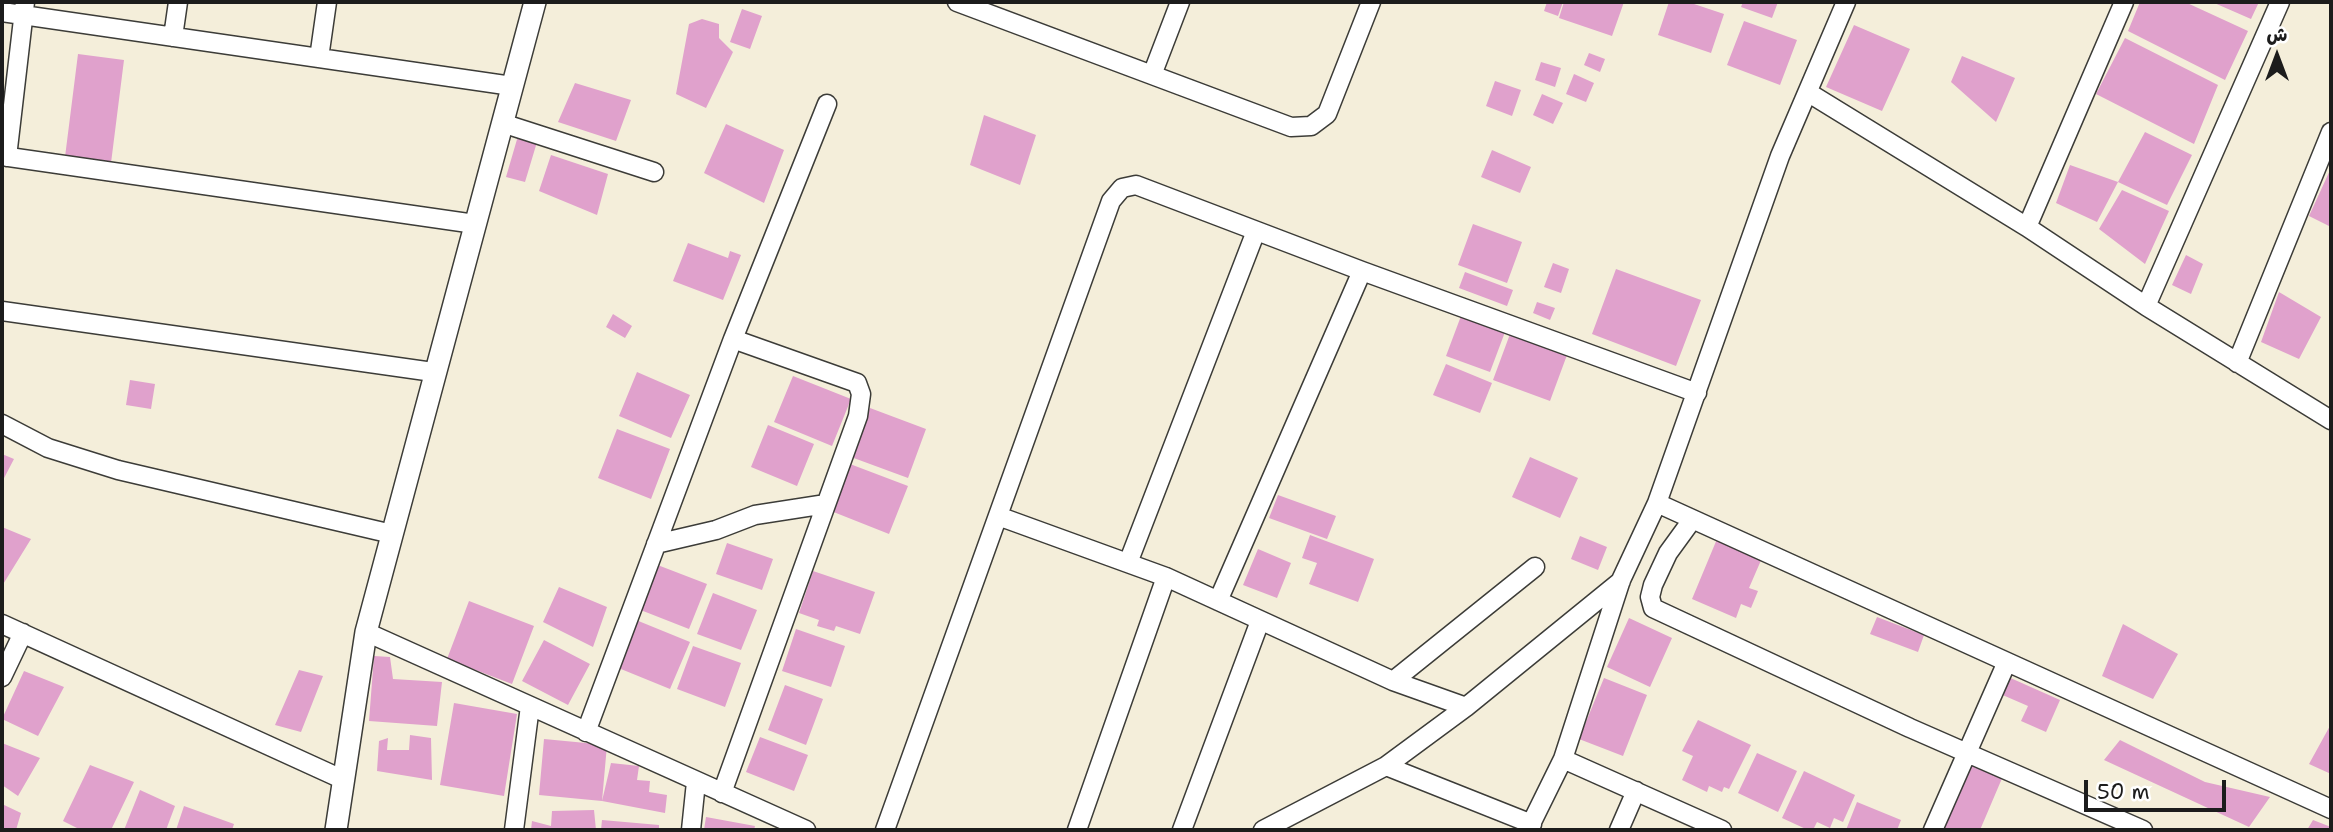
<!DOCTYPE html>
<meta charset="utf-8">
<style>
body{margin:0}
#map{position:relative;width:2333px;height:832px;overflow:hidden;background:#f4eeda;font-family:"Shantell Sans","Playpen Sans Arabic",sans-serif}
canvas{display:block}
.frame{position:absolute;inset:0;border:4px solid #1c1c1c;pointer-events:none}
.north{position:absolute;left:2242px;top:21px;width:70px;height:70px;-webkit-text-stroke:5px #fff;paint-order:stroke;rotate:0deg;font-size:19px;font-weight:700;line-height:28px;text-align:center;color:#1c1c1c}
.north::after{content:'';display:block;margin:auto;width:24px;height:32px;background:#1c1c1c;clip-path:polygon(50% 0,100% 100%,50% 72%,0 100%)}
.scale{position:absolute;left:2084px;top:780px;width:142px;height:32px;box-sizing:border-box;border:4px solid #1c1c1c;border-top:0;padding-left:9px;font-size:21px;line-height:24px;white-space:nowrap;color:#1c1c1c;-webkit-text-stroke:5px #fff;paint-order:stroke}
</style>
<div id="map">
<canvas width="2333" height="832"></canvas>
<div class="frame"></div>
<div class="north">ش</div>
<div class="scale">50 m</div>
</div>
<script>
const context = document.querySelector('canvas').getContext('2d');
context.lineJoin = 'round';
function paint(path, color) { context.fillStyle = color; context.fill(path, 'evenodd'); }
const shape = rows => new Path2D(rows.map(r => 'M' + r).join(''));
function strokePath(path, color, width, dash) { context.strokeStyle = color; context.lineWidth = width; context.lineCap = dash ? 'butt' : 'round'; context.setLineDash(dash || []); context.stroke(path); }
paint(shape([
 [1547,2,1563,2,1558,16,1544,11],
 [1564,2,1624,2,1612,36,1559,18],
 [1669,2,1688,2,1724,14,1711,53,1658,35],
 [1743,2,1778,2,1772,18,1741,7],
 [2140,2,2185,2,2248,31,2225,80,2128,31],
 [2212,2,2259,2,2251,19],
 [742,9,762,16,750,49,730,42],
 [702,19,719,24,719,38,733,52,706,108,676,94,689,24],
 [1744,21,1797,40,1780,85,1727,65],
 [1854,25,1910,49,1882,111,1826,87],
 [2125,38,2218,85,2194,144,2096,94],
 [1589,53,1605,59,1600,72,1584,65],
 [78,54,124,60,111,163,65,157],
 [1962,56,2015,78,1996,122,1951,82],
 [1541,62,1561,68,1555,87,1535,80],
 [1574,74,1594,83,1586,102,1566,94],
 [1495,81,1521,90,1512,116,1486,106],
 [575,83,631,100,616,141,558,122],
 [1542,94,1563,103,1553,124,1533,115],
 [984,115,1036,135,1020,185,970,165],
 [726,124,784,150,764,203,704,173],
 [2145,132,2192,155,2167,205,2118,182],
 [518,136,537,142,525,182,506,177],
 [1492,150,1531,167,1520,193,1481,177],
 [551,155,608,174,597,215,539,191],
 [2070,165,2118,182,2097,222,2056,203],
 [2331,168,2331,227,2309,216],
 [2122,190,2169,211,2145,264,2099,229],
 [1473,224,1522,242,1507,283,1458,265],
 [688,243,728,258,730,251,741,255,723,300,673,281],
 [2186,255,2203,264,2191,294,2172,285],
 [1553,263,1569,269,1561,293,1544,287],
 [1616,269,1701,300,1676,366,1592,334],
 [1465,272,1513,290,1507,306,1459,288],
 [2279,292,2321,317,2299,359,2261,342],
 [1537,302,1555,308,1550,320,1533,313],
 [613,314,632,326,625,338,606,327],
 [1461,316,1505,332,1490,372,1446,356],
 [1510,334,1567,355,1550,401,1493,380],
 [1446,364,1492,383,1480,413,1433,395],
 [637,372,690,395,671,438,619,416],
 [793,376,851,399,832,446,774,422],
 [130,380,155,384,151,409,126,405],
 [870,408,926,429,908,478,851,457],
 [768,425,814,444,797,486,751,467],
 [617,429,670,449,651,499,598,478],
 [2,454,14,459,2,482],
 [1530,457,1578,478,1560,518,1512,497],
 [850,464,908,486,889,534,831,511],
 [1278,495,1336,516,1327,539,1269,518],
 [2,527,31,539,2,586],
 [1310,535,1374,559,1358,602,1309,584,1317,563,1302,558],
 [1580,536,1607,547,1598,570,1571,559],
 [1717,539,1762,558,1749,588,1758,591,1751,608,1741,604,1736,618,1692,599],
 [727,543,773,559,762,590,716,574],
 [1258,549,1291,563,1277,598,1243,585],
 [655,564,707,584,689,629,638,609],
 [813,571,875,592,860,634,836,626,834,631,817,626,819,620,799,613],
 [559,587,607,607,593,647,543,622],
 [713,593,757,610,741,650,697,634],
 [469,601,534,626,512,684,447,659],
 [1877,617,1924,635,1918,652,1870,634],
 [1629,618,1672,638,1650,687,1607,667],
 [636,620,690,642,670,689,616,667],
 [2123,624,2178,654,2153,699,2102,676],
 [796,629,845,646,831,687,782,671],
 [544,640,590,664,568,705,522,681],
 [693,646,741,663,725,707,677,689],
 [374,656,390,657,393,679,442,682,437,726,369,721],
 [299,670,323,676,301,732,275,725],
 [24,671,64,687,38,736,2,719],
 [2006,676,2060,700,2046,732,2021,721,2028,706,1998,693],
 [1604,678,1647,695,1623,756,1579,739],
 [785,685,823,699,806,745,768,730],
 [454,703,517,714,504,796,440,785],
 [1698,720,1751,745,1729,789,1724,787,1722,792,1709,786,1707,792,1682,780,1693,756,1682,751],
 [2331,724,2331,774,2309,764],
 [410,735,431,738,432,780,377,771,379,741,388,738,387,750,409,750],
 [760,737,808,755,794,791,746,772],
 [544,739,607,745,602,801,539,795],
 [2120,740,2205,782,2270,797,2249,827,2104,760],
 [2,743,40,758,18,796,2,785],
 [1757,753,1797,771,1778,812,1738,793],
 [1968,761,2003,776,1980,830,1938,830],
 [611,763,639,766,637,780,650,781,649,792,667,795,665,813,602,801],
 [90,765,134,782,111,830,81,830,63,821],
 [1804,771,1855,795,1843,822,1834,818,1830,828,1817,822,1813,830,1808,830,1782,818],
 [140,790,175,806,166,830,124,830],
 [1857,802,1901,820,1897,830,1846,830],
 [2,804,21,813,16,830,2,830],
 [184,806,234,824,232,830,176,830],
 [594,810,596,830,531,830,532,821,551,826,552,811],
 [706,817,755,826,754,830,704,830],
 [602,820,659,825,659,830,601,830],
 [2313,820,2331,827,2331,830,2307,830]
]), '#e0a1cc');
const minor = shape([
 [957,2,1291,127,1311,126,1327,114,1371,2],
 [2,12,512,86],
 [173,37,178,2],
 [319,58,327,2],
 [1152,75,1180,2],
 [1809,93,2027,227,2146,306,2331,420],
 [502,123,654,172],
 [2,156,475,224],
 [7,157,25,2],
 [2027,227,2124,2],
 [2146,306,2280,2],
 [2,311,433,372],
 [2237,363,2331,132],
 [2,424,48,448,118,470,392,534],
 [1657,503,2331,809],
 [998,516,1166,577,1393,681,1466,707],
 [1692,520,1668,553,1653,585,1650,597,1653,608,1910,728,2143,830],
 [656,544,716,530,755,515,826,504],
 [1128,563,1256,231],
 [1218,601,1362,271],
 [2,624,344,780],
 [366,632,806,830],
 [2,677,23,633],
 [1393,681,1535,567],
 [586,732,733,339,827,104],
 [1563,759,1722,830],
 [1386,766,1532,824],
 [722,793,858,416,861,394,857,383,733,339],
 [514,830,530,706],
 [691,830,696,782],
 [885,830,1111,201,1122,188,1136,185,1362,271,1697,393],
 [1077,830,1166,577],
 [1182,830,1260,621],
 [1263,830,1386,766,1466,707,1621,581],
 [1528,830,1563,759,1621,580,1657,503,1780,156,1846,2],
 [1619,830,1636,791],
 [1933,830,2006,664]
]);
const tertiary = shape([
 [336,830,366,632,535,2]
]);
strokePath(minor, '#3c3c38', 21);
strokePath(tertiary, '#3c3c38', 24);
strokePath(minor, '#fff', 18);
strokePath(tertiary, '#fff', 21);
</script>
